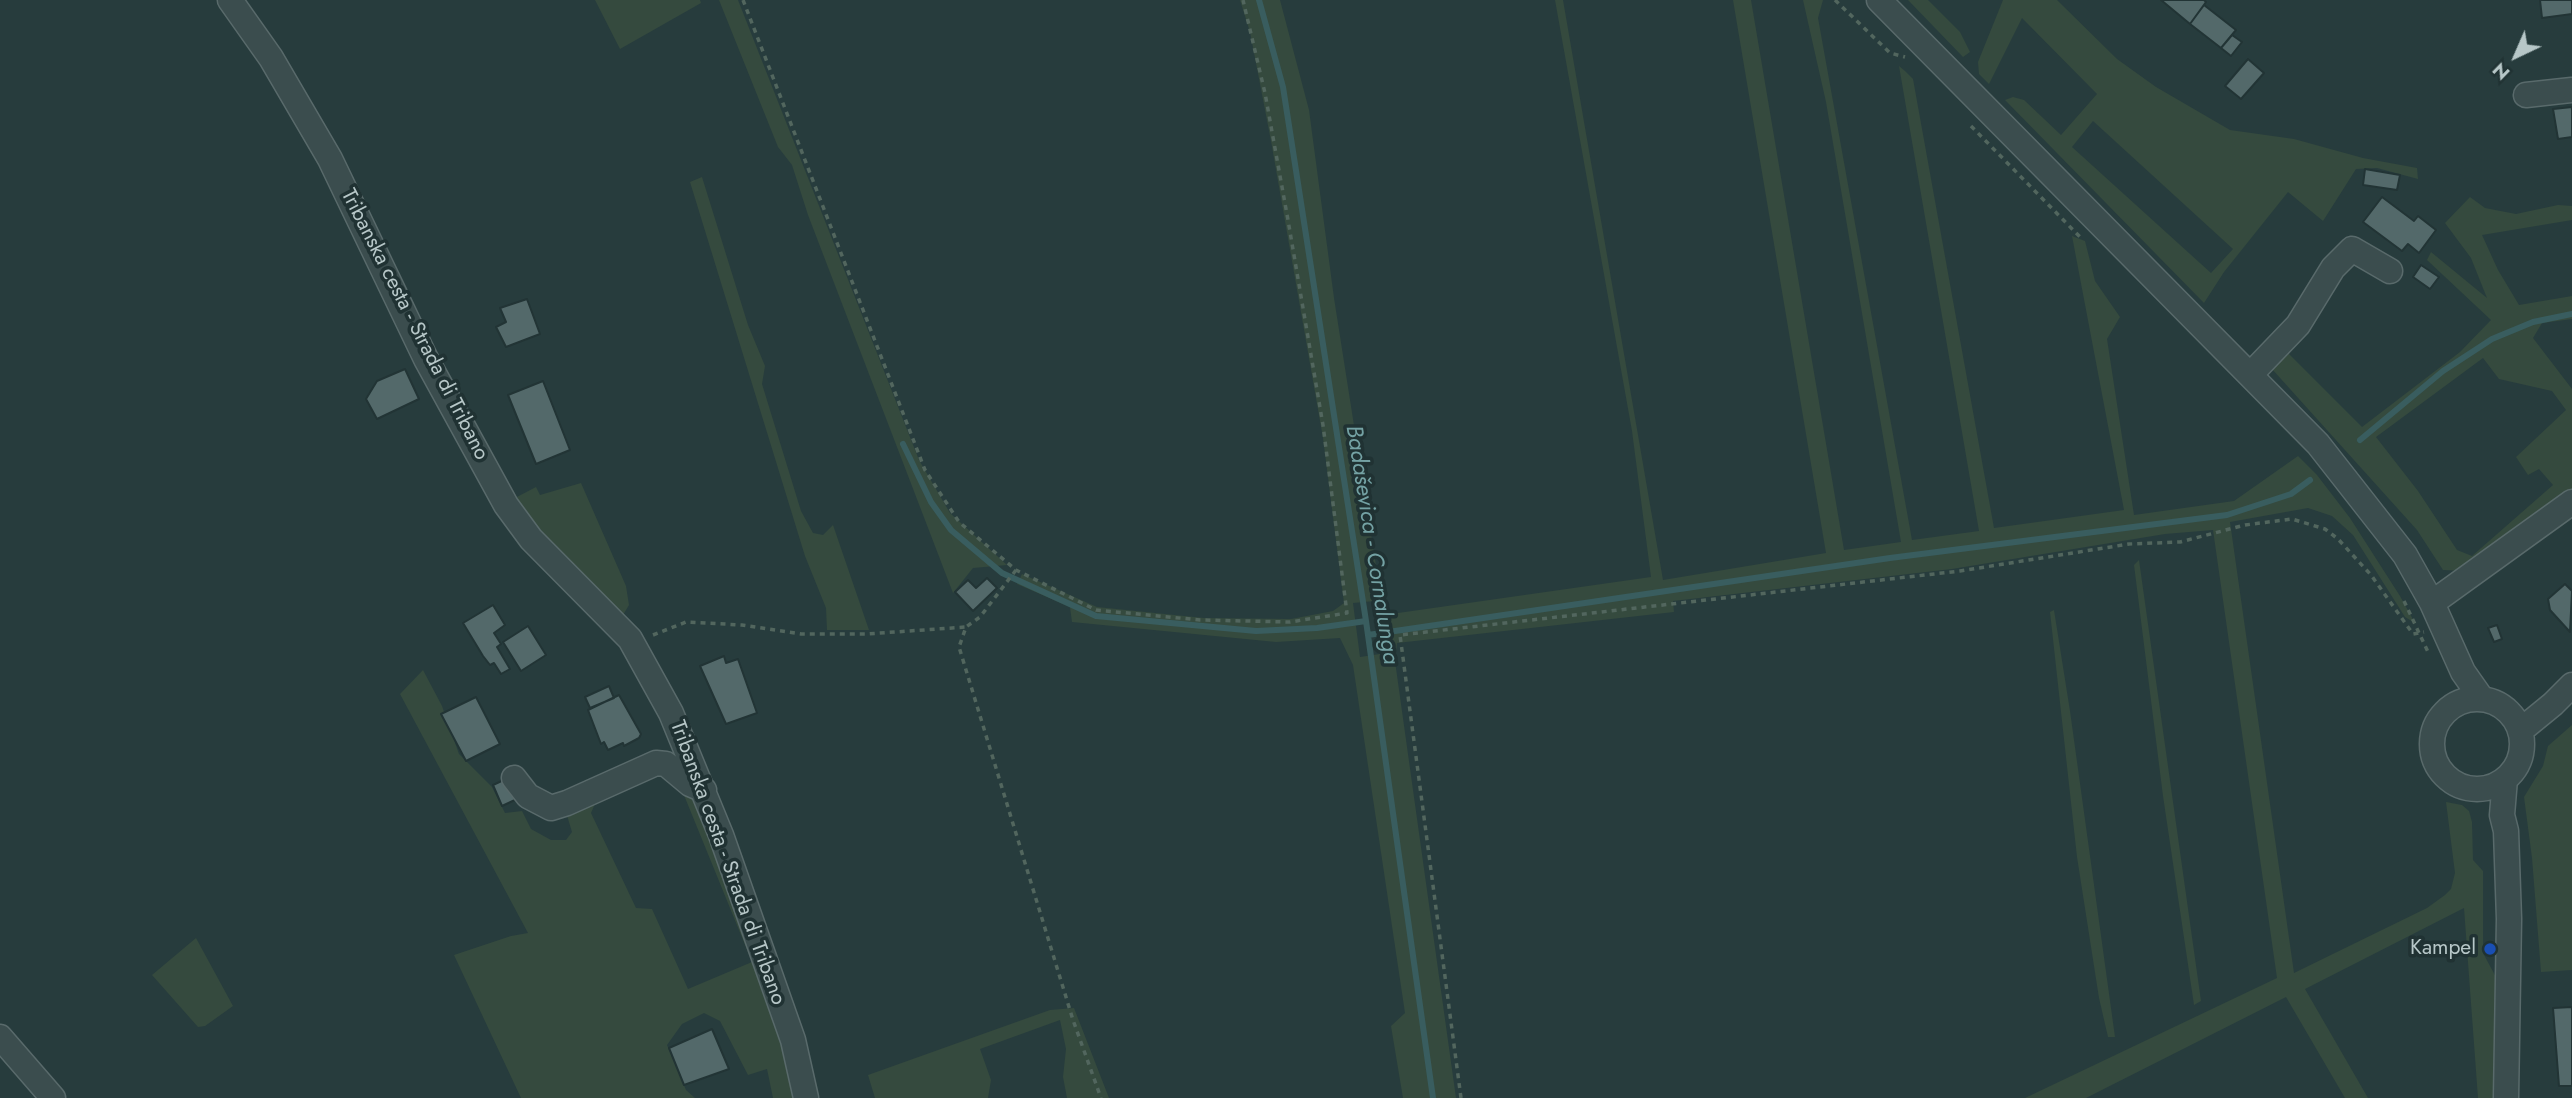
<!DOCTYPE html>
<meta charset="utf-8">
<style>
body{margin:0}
#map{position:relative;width:2572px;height:1098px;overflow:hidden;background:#273c3d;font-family:Jost,sans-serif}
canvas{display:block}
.north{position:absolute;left:2481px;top:21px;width:70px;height:70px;-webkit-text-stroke:5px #203233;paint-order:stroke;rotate:224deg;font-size:19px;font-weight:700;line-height:28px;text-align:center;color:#b7c7c8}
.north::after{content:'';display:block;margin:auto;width:24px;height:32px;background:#b7c7c8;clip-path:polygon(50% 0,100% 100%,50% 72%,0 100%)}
</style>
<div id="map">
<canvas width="2572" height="1098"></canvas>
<div class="north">N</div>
</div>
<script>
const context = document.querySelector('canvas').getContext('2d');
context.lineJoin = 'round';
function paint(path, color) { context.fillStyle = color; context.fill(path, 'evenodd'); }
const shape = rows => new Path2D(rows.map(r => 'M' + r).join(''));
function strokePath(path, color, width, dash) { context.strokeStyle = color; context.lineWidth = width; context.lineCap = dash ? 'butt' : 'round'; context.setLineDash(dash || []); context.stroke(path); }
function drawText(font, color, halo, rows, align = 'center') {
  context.font = font + ' Jost,sans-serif'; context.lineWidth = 7; context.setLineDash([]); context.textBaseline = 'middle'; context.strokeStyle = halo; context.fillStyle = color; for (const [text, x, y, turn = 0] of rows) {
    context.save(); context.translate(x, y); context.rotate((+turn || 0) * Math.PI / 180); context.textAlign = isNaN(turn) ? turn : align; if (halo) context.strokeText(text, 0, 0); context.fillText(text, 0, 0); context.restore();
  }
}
paint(shape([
 [595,0,700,0,701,3,620,49],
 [719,0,738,0,919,460,950,513,1007,565,973,568,953,593,808,215,792,165,778,147],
 [1240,0,1280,0,1309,110,1334,298,1380,591,1383,604,1391,614,1651,577,1632,431,1555,0,1563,0,1663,580,1826,553,1733,0,1751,0,1844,550,1901,542,1826,102,1803,0,1823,0,1818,18,1912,540,1979,531,1899,66,1905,71,1913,79,1994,528,2124,510,2072,236,2085,241,2095,281,2120,317,2107,339,2134,515,2234,501,2298,456,2317,475,2350,518,2400,596,2415,623,2405,617,2353,535,2332,516,2308,508,2230,522,2294,973,2427,908,2445,895,2451,889,2455,873,2446,802,2462,805,2469,811,2472,822,2473,860,2483,871,2483,953,2497,979,2499,1098,2478,1098,2464,908,2305,989,2368,1098,2345,1098,2286,997,2086,1098,2025,1098,2277,978,2213,530,2165,534,1952,569,1673,601,1674,612,1397,643,1395,661,1456,1098,1403,1098,1391,1026,1405,1013,1353,665,1340,638,1276,642,1072,622,1070,607,1017,584,1022,574,1097,607,1204,618,1291,619,1333,611,1344,603,1323,438,1271,141,1250,32],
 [1375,601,1380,654,1360,657,1353,603],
 [1908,0,1928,0,1960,32,1970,52,1963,57],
 [2003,0,2057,0,2117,59,2156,87,2230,130,2294,139,2363,158,2417,168,2418,179,2377,168,2356,169,2323,221,2288,192,2224,272,2204,303,2005,100,2013,97,2024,100,2061,135,2097,94,2022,18,1989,84,1979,74,1978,62],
 [2093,121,2233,249,2211,273,2072,147],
 [702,177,748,325,765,366,762,384,801,511,813,533,823,535,833,525,869,630,827,630,826,608,805,556,690,182],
 [2470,197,2485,208,2516,214,2558,205,2572,206,2572,220,2482,235,2498,270,2519,305,2572,296,2572,319,2542,323,2533,338,2572,389,2572,494,2464,571,2443,570,2417,530,2272,369,2283,348,2362,427,2460,352,2491,320,2427,260,2431,252,2487,298,2471,258,2445,223],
 [2483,358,2499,379,2552,391,2566,410,2516,457,2528,475,2539,469,2553,485,2472,556,2457,550,2418,491,2376,437],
 [581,483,626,586,629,605,623,615,564,562,513,499,536,487,540,495],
 [2139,560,2201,1001,2194,1005,2163,796,2134,565],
 [2054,610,2070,711,2115,1037,2108,1037,2099,998,2077,857,2050,612],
 [423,670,442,706,459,754,492,787,505,813,522,811,531,829,551,840,566,840,572,832,566,812,598,797,591,813,636,908,652,909,688,989,752,962,677,778,708,822,760,959,798,1098,773,1098,767,1069,748,1075,720,1021,704,1013,682,1024,667,1045,686,1090,695,1098,521,1098,454,955,511,936,528,933,400,694],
 [2572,725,2572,970,2541,972,2532,858,2524,797,2543,766,2548,746],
 [196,938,233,1006,205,1026,198,1027,152,975],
 [1074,1008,1109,1098,1067,1098,1063,1077,1066,1049,1060,1020,980,1049,991,1080,988,1098,875,1098,868,1075,1050,1010]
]), '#354a3e');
strokePath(shape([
 [1259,0,1283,87,1366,621,1433,1098],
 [2360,440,2443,371,2492,339,2533,322,2572,314],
 [903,444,931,502,951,530,1002,573,1096,616,1256,631,1317,628,1366,621],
 [1368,635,1890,558,2227,515,2291,494,2310,480]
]), '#395d5f', 6);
const building = shape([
 [2161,0,2204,0,2206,2,2190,24,2161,0],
 [2540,0,2572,0,2572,14,2542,18,2540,0],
 [2204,5,2236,30,2221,48,2190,24,2204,5],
 [2232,35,2242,42,2231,56,2221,48,2232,35],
 [2248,59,2264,73,2241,99,2225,86,2248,59],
 [2572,107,2572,137,2558,139,2553,109,2572,107],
 [2365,169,2400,175,2397,190,2363,185,2365,169],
 [2382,197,2414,221,2418,216,2436,230,2419,253,2408,244,2402,251,2363,222,2382,197],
 [2421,265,2439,277,2430,289,2413,277,2421,265],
 [527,299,540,334,506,347,496,327,506,322,500,308,527,299],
 [405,369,419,399,377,419,366,399,377,381,405,369],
 [543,381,570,450,536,464,508,395,543,381],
 [987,578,997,588,973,611,955,592,968,580,976,588,987,578],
 [2565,584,2572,591,2570,632,2550,610,2548,599,2565,584],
 [493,605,505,625,494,633,501,644,497,647,510,669,501,674,494,663,490,665,483,656,463,623,493,605],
 [2497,625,2502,639,2494,642,2488,628,2497,625],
 [528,626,546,655,521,671,503,642,528,626],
 [724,656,726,663,738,659,757,713,726,724,700,666,724,656],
 [609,686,614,698,590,708,585,697,609,686],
 [619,695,641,734,639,738,624,746,623,743,608,750,604,742,601,744,588,710,619,695],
 [476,697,500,744,466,761,441,714,476,697],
 [508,778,517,799,502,806,493,785,508,778],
 [2572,1007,2572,1086,2559,1086,2553,1008,2572,1007],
 [712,1029,729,1069,684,1085,669,1048,712,1029]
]);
paint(building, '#53696a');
strokePath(building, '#223435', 2);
const minor = shape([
 [230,0,271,58,330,159,426,359,506,505,531,539,630,639,671,713,721,835,793,1040,806,1098],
 [1879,0,2318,444,2405,555,2432,603,2463,672,2482,699],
 [2526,95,2572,90],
 [2250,375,2298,325,2333,268,2352,249,2390,271],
 [2432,603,2572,502],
 '2432 744a45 45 0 1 1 90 0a45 45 0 1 1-90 0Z',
 [2520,731,2553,704,2572,685],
 [514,778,528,796,551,808,567,803,656,763,666,764,690,784,704,790],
 [2505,779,2502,815,2506,831,2509,919,2506,1098],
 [0,1037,53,1098]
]);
strokePath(minor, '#596a6b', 27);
strokePath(shape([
 [743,0,925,470,959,522,1016,570,1096,610,1200,620,1290,622,1347,613,1323,425,1288,220,1265,93,1243,0],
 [1835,0,1890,53,1905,57],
 [1971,126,2083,240],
 [1016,570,980,617,966,627,959,647,1073,1020,1101,1098],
 [2404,601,2429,654],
 [653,635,686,622,742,625,801,634,866,634,966,627],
 [2504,697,2518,706],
 [2524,768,2529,749],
 [1461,1098,1400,635,1960,571,2129,544,2180,542,2245,525,2292,519,2325,529,2338,539,2371,575,2413,634,2424,632]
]), '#52665e', 3.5, [5, 5]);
strokePath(minor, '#3b4d4e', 24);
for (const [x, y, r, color] of [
 [2490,949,7,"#1a4fb4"]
]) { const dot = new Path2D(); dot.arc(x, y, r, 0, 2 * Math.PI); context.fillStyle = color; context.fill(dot); strokePath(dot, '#203233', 2.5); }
drawText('21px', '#b7c7c8', '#203233', [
 ["Tribanska cesta - Strada di Tribano",414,325,63],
 ["Tribanska cesta - Strada di Tribano",727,863,70]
]);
drawText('21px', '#b7c7c8', '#203233', [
 ["Kampel",2476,949]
], 'right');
drawText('italic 23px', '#74a2a4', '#203233', [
 ["Badaševica - Cornalunga",1371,545,81]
]);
</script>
